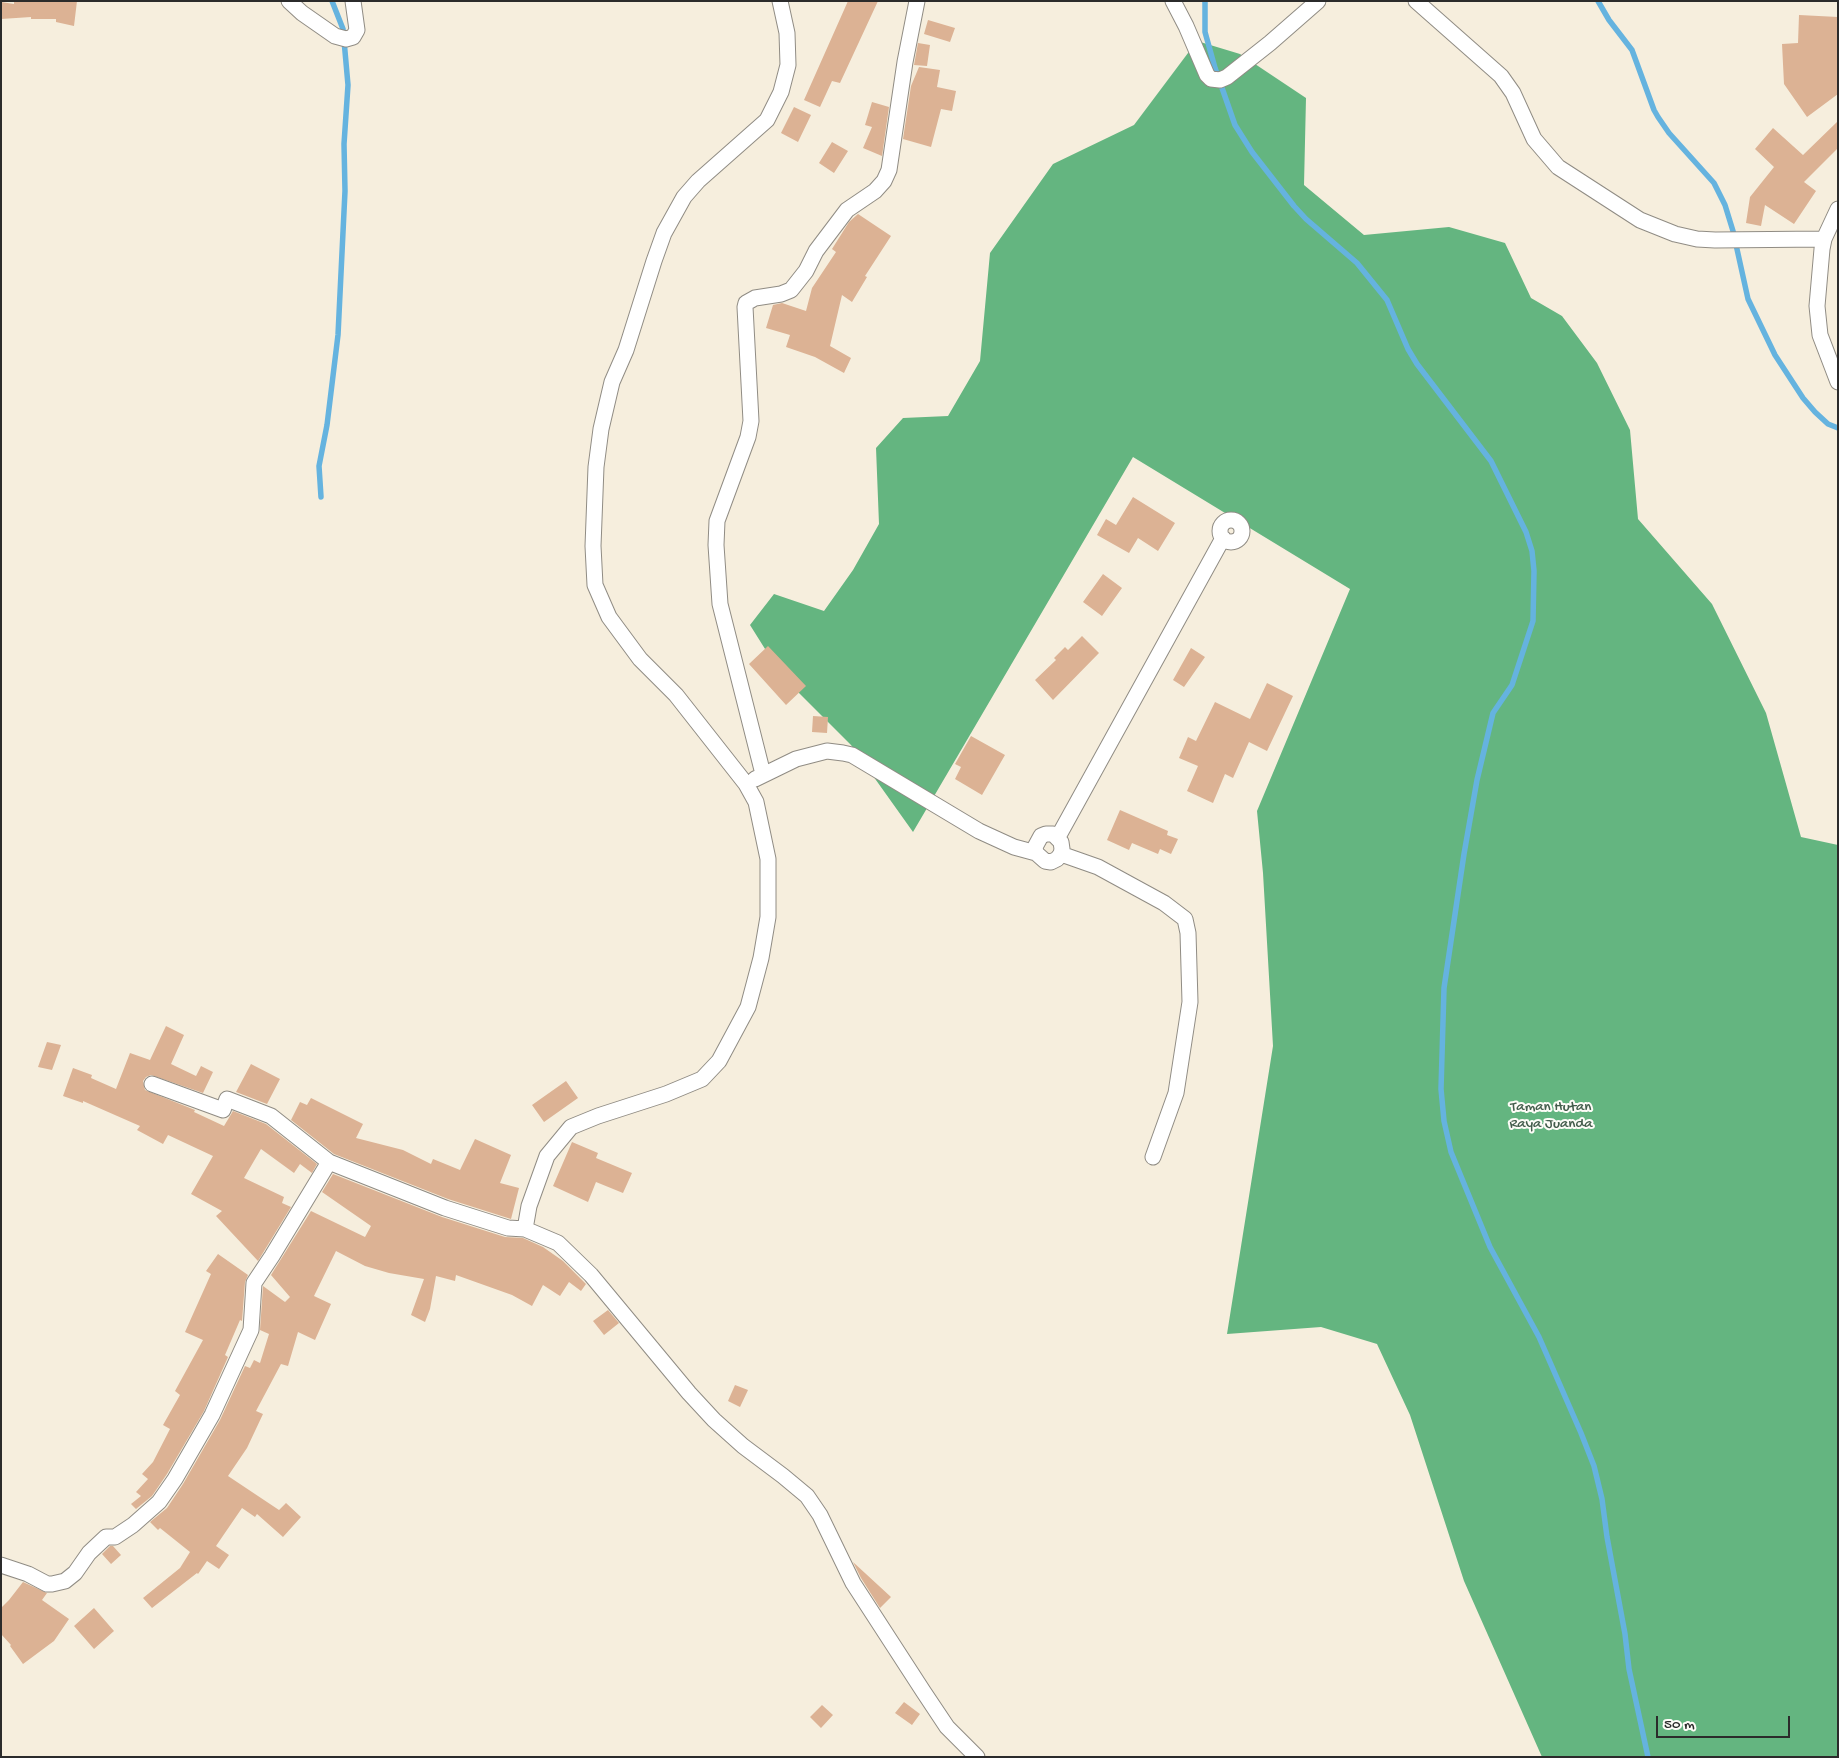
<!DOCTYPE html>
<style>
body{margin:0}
#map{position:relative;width:1839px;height:1758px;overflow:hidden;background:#f6eedd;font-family:"Gochi Hand",sans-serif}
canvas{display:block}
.frame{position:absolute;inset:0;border:2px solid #2b2b2b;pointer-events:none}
.scale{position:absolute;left:1656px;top:1716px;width:134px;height:22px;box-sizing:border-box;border:2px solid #2b2b2b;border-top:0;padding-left:6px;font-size:15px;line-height:18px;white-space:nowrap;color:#2b2b2b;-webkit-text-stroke:4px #fdfcf7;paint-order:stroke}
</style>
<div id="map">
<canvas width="1839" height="1758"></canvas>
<div class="frame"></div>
<div class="scale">50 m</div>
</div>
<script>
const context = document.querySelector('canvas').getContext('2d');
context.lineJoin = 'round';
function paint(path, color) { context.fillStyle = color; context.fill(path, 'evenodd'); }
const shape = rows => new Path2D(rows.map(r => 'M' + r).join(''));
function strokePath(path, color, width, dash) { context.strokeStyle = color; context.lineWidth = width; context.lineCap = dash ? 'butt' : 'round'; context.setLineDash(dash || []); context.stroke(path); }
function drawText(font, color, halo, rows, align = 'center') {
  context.font = font + ' "Gochi Hand",sans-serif'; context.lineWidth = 4; context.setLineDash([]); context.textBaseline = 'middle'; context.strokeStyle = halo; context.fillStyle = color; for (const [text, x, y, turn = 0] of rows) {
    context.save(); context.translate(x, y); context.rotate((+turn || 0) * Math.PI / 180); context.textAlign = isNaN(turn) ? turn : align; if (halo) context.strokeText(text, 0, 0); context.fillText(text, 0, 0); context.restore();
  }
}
paint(shape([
 [1197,41,1240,54,1306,98,1304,185,1364,235,1449,227,1505,243,1531,298,1562,316,1597,363,1630,430,1638,519,1712,604,1766,713,1801,837,1838,845,1838,1757,1542,1757,1464,1581,1410,1415,1377,1344,1321,1327,1227,1334,1273,1046,1263,873,1257,811,1350,589,1133,457,913,832,851,745,782,676,750,625,774,594,824,611,853,570,879,524,876,448,903,418,948,416,980,361,990,253,1053,164,1134,125]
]), '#64b580');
strokePath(shape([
 [1205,1,1205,32,1215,68,1235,125,1252,152,1294,206,1306,219,1357,263,1387,300,1408,349,1417,364,1491,461,1526,532,1532,551,1534,571,1533,621,1512,685,1493,713,1477,780,1464,854,1444,988,1441,1089,1444,1121,1451,1152,1490,1247,1539,1337,1581,1433,1594,1466,1602,1499,1607,1537,1625,1634,1629,1669,1648,1757],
 [1598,1,1609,20,1632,50,1654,110,1658,117,1669,133,1714,183,1725,205,1733,231,1748,299,1775,355,1803,398,1815,412,1828,424,1838,428],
 [321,497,319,466,327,425,338,335,345,191,344,144,348,85,343,29,332,1]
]), '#65b3df', 5.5);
paint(shape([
 [14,1,77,1,74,26,56,22,56,19,31,19,31,17,1,19,1,2,14,4],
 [848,1,878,1,840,83,832,81,820,107,804,100],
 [1799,15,1838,17,1838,94,1807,117,1784,84,1782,44,1798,43],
 [928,20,955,28,950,42,924,34],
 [918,43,930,45,927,66,914,65],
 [919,67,940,70,937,87,956,91,952,111,941,109,931,147,903,139,911,86],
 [872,102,889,107,882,156,863,148,872,127,865,125],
 [794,107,811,115,798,142,781,133],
 [1838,121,1838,148,1804,182,1816,191,1794,224,1765,205,1761,226,1746,223,1750,197,1774,167,1755,149,1773,128,1803,155],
 [832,142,848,151,834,173,819,163],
 [858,214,891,236,865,276,867,277,852,302,842,295,830,346,851,358,844,373,815,357,786,347,790,335,766,328,773,305,782,303,806,311,812,288,836,252,832,249,849,222],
 [1133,497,1175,523,1158,551,1138,538,1129,553,1097,535,1106,519,1116,525],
 [1103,574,1122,588,1102,616,1083,602],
 [1082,636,1099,653,1053,700,1035,680,1056,660,1054,658,1065,647,1068,650],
 [768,646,806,686,786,705,749,664],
 [1191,648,1205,657,1184,687,1173,680],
 [1267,683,1293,696,1267,751,1249,742,1233,778,1225,774,1213,803,1187,791,1198,766,1179,758,1188,737,1196,741,1215,702,1250,719],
 [813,716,828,717,827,733,812,732],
 [971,736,1005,755,982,795,955,779,961,767,955,764],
 [1120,810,1168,831,1167,835,1178,839,1171,854,1160,849,1158,854,1132,843,1129,850,1107,840],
 [166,1026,184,1035,171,1064,196,1076,201,1066,213,1072,203,1093,151,1075,146,1077,143,1081,145,1090,195,1110,194,1112,224,1126,233,1111,266,1124,317,1164,312,1173,300,1164,294,1173,261,1149,244,1178,284,1197,282,1203,291,1207,258,1261,216,1216,222,1211,191,1194,213,1156,168,1135,163,1144,137,1130,140,1126,83,1101,83,1103,63,1096,73,1068,92,1075,91,1078,116,1089,130,1053,150,1060],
 [47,1042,61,1045,52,1070,38,1067],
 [251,1064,280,1079,267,1104,236,1092],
 [566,1081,578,1098,544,1122,532,1105],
 [311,1098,363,1124,356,1138,403,1150,431,1164,433,1159,460,1170,475,1139,511,1155,500,1183,519,1188,511,1219,448,1199,334,1154,291,1120,300,1102,307,1105],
 [572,1142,598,1153,596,1158,632,1173,623,1193,596,1182,588,1202,553,1186],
 [333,1174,442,1217,505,1237,523,1238,543,1247,563,1261,586,1284,581,1291,569,1282,560,1296,543,1285,532,1306,512,1295,456,1275,455,1281,436,1276,430,1309,425,1322,411,1315,424,1279,389,1273,365,1266,336,1251,314,1296,331,1304,315,1340,298,1332,288,1366,281,1364,256,1411,263,1414,247,1448,228,1476,279,1510,286,1503,301,1517,283,1537,257,1514,255,1517,242,1508,216,1546,229,1555,219,1569,207,1561,198,1574,197,1573,152,1608,143,1598,180,1568,190,1552,160,1528,158,1530,150,1522,167,1508,183,1484,220,1420,245,1366,250,1368,254,1360,260,1363,269,1334,260,1330,263,1286,285,1302,290,1297,271,1275,311,1211,365,1237,371,1226,322,1192],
 [218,1254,248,1275,245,1282,242,1321,240,1320,225,1355,228,1357,204,1411,167,1474,152,1496,136,1509,131,1504,141,1496,136,1492,148,1479,142,1474,153,1462,170,1429,163,1425,180,1395,175,1391,203,1340,185,1332,211,1274,206,1271],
 [608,1310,619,1323,604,1335,593,1321],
 [735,1385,748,1390,740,1407,728,1401],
 [110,1546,113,1546,121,1555,111,1564,102,1554],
 [853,1562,891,1597,880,1608,861,1578],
 [23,1582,47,1593,42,1600,69,1619,54,1641,23,1664,10,1646,11,1645,1,1634,1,1608,9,1600],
 [94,1608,114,1631,94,1649,74,1626],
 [904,1702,920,1714,912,1725,895,1713],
 [822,1705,833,1715,821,1728,810,1717]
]), '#dcb294');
const minor = shape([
 [289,1,302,13,335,36,346,39,353,37,357,30,353,1],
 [1173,1,1186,26,1207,75,1211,79,1220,80,1227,77,1270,43,1318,1],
 [1416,1,1501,76,1513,93,1534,139,1558,167,1640,220,1675,234,1697,239,1715,240,1824,239],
 [1838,209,1824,239,1822,249,1817,306,1820,335,1838,382],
 '1220 531a11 11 0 1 1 22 0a11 11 0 1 1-22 0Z',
 [763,774,720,604,716,545,717,521,748,437,751,421,745,307,746,303,755,298,781,294,791,290,806,271,816,251,847,210,875,191,884,181,889,170,905,62,917,1],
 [755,779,796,759,827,751,843,753,852,755,979,831,1014,847,1036,853,1045,861,1051,862,1057,859,1061,854,1062,849,1061,842,1053,834,1046,834,1041,836,1035,847,1036,853],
 [1058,837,1223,538],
 [1061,854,1098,867,1164,903,1185,919,1188,933,1190,1002,1176,1093,1153,1157],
 [152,1084,223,1110,227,1099,271,1116,329,1162,445,1208,508,1228,525,1229,558,1243,591,1275,689,1393,714,1420,743,1446,783,1476,807,1496,820,1515,853,1583,923,1691,947,1727,977,1757],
 [525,1229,529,1206,547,1156,571,1127,598,1116,666,1094,702,1079,719,1061,748,1007,761,958,768,917,768,859,756,802,746,784,676,695,640,659,609,617,595,585,593,546,596,467,601,429,612,382,626,350,654,261,664,233,684,197,698,181,767,120,781,92,788,65,787,33,780,1],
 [1,1565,28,1574,47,1584,52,1584,65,1581,75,1573,89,1553,106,1537,115,1537,133,1525,159,1502,175,1479,212,1415,251,1330,254,1283,272,1256,329,1162]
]);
strokePath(minor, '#908c84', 17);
strokePath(minor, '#fff', 15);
drawText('15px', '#435d4c', '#fdfcf7', [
 ["Taman Hutan",1551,1108],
 ["Raya Juanda",1551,1125]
]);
</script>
